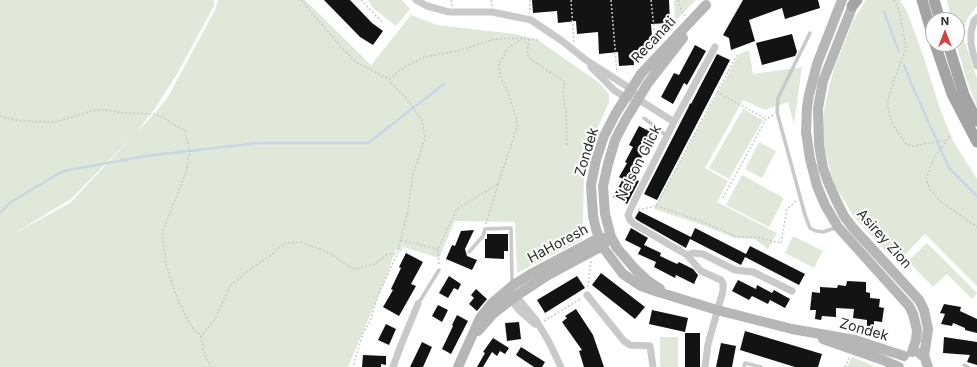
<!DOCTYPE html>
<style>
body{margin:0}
#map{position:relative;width:977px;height:367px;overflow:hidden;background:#fff;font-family:Inter,sans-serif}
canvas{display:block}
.north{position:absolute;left:925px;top:12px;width:40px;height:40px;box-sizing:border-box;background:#fff;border:1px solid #ababab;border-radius:50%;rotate:0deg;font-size:11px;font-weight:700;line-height:16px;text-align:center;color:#2c2c2c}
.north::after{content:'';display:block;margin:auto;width:14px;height:18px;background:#d3423d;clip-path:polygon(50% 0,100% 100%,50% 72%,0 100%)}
</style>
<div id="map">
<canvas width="977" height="367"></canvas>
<div class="north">N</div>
</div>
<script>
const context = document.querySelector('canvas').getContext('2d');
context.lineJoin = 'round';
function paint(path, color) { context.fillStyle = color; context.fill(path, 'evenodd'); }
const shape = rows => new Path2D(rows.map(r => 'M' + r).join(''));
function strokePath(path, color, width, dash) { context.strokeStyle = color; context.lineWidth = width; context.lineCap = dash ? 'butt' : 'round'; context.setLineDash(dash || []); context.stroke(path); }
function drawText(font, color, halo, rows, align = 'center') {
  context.font = font + ' Inter,sans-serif'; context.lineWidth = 4; context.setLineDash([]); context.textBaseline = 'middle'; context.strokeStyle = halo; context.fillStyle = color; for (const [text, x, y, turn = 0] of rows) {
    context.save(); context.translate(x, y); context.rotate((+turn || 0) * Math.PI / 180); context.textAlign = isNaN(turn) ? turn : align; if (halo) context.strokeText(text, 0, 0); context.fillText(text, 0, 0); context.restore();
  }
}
paint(shape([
 [0,0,214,0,214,6,177,74,156,107,136,133,156,112,169,95,215,10,218,0,305,0,371,65,411,15,437,25,515,34,538,40,598,82,609,94,609,102,589,148,584,174,583,223,584,233,582,240,517,273,515,222,455,221,439,258,403,247,401,252,396,249,384,283,348,367,0,367],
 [132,137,70,203,13,234,71,199],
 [368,0,402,0,410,9,396,26,373,8],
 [674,0,696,0,675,21],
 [866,0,900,0,907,12,924,58,939,106,953,141,977,179,977,286,925,234,897,263,854,217,833,183,824,145,823,129,824,111,829,87,834,69,853,21],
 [947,0,977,0,977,6,967,19,964,29,964,40,977,78,977,107,966,78,957,46,957,20,951,20],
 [749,50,753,74,802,67,794,124,788,102,765,110,743,100,705,168,728,181,717,202,777,233,768,249,754,239,734,238,705,226,654,209,739,54],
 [743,109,763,120,729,179,709,168],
 [759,142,776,151,762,178,745,169],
 [742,175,784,198,769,227,726,205],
 [793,236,823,251,814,268,785,253],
 [927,243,977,293,972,299,947,274,933,287,908,261],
 [660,337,678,337,678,367,660,367],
 [852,357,874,366,873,367,847,367]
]), '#e0e8da');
strokePath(shape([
 [884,12,899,52],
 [904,65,912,85,949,168,977,196],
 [0,213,11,202,63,171,146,156,257,143,368,143,444,84]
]), '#c8d7e6', 2.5);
paint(shape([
 [324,0,350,0,372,23,383,31,373,45,360,37],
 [532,0,669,0,670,23,651,24,653,49,633,51,634,65,619,66,618,52,599,54,598,32,577,34,576,21,558,23,557,11,533,13],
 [743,0,818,0,820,8,785,19,782,8,749,20,755,41,731,50,729,38,723,35],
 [792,34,797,52,795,56,762,65,756,43],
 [695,45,706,51,687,85,684,83,673,104,661,97,674,73,679,75],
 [717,54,730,60,657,200,644,194,689,106,690,103,691,104],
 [639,126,651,132,642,149,645,150,638,165,641,167,634,179,639,181,627,204,613,197,623,179,619,177,627,163,625,162,633,147,629,145],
 [639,211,691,237,695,228,746,254,750,246,805,274,799,285,745,257,741,265,690,239,686,248,637,220,635,218],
 [631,228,648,238,644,245,661,253,660,256,677,264,679,262,693,269,698,275,694,284,676,275,675,278,654,267,656,262,638,254,641,248,625,240],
 [474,230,465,249,467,256,477,260,472,270,446,259,452,245,455,246,461,231],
 [487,234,508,234,508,251,504,251,504,259,485,258,485,239,487,239],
 [406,253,423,262,411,284,416,286,399,316,383,307,393,290,391,289,401,268,399,267],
 [601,273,645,307,635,319,592,285],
 [449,276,461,284,458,290,454,288,448,298,439,293],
 [577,276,585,288,545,313,537,300],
 [738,280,756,289,757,285,772,293,774,290,790,299,785,308,770,300,768,304,752,296,749,300,732,291],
 [847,281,866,282,866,292,870,293,870,298,880,299,879,307,884,308,882,322,874,321,874,328,867,328,867,320,853,318,854,309,836,308,836,317,822,316,821,320,815,319,816,310,810,310,812,292,820,293,820,287,837,288,838,285,846,286],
 [476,289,487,299,477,311,469,304,474,298,471,295],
 [944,304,961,307,960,311,977,319,977,333,965,330,965,328,953,323,952,326,941,324,945,314,940,313],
 [438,305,448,310,442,322,432,316],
 [576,309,593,335,604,367,584,367,579,351,582,350,562,322,567,318,565,316],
 [652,310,688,318,685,332,649,324],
 [457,315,468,321,451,354,442,349,453,326,452,325],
 [519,322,521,339,507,341,505,323],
 [386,324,396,329,389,345,378,340],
 [745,331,822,354,818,367,795,367,740,350],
 [685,333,700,333,700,367,685,367],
 [944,337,977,342,977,365,967,362,970,355,943,353],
 [493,338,509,348,505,354,500,351,497,356,492,352,483,367,477,367,485,353,483,352],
 [422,342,432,347,423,367,410,367],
 [721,343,736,346,732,367,716,367],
 [521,347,545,362,542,367,534,367,516,355],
 [363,355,386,356,386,365,381,364,381,367,362,367]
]), '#131313');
strokePath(shape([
 [301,0,342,48,356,62,389,79,392,84,407,99,422,121,425,138,412,178,408,211,397,254,377,298,370,322,363,333,353,367],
 [361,0,382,22],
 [451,0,452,6],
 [491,0,492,6],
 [530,0,530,12],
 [571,0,574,42],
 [611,0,617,72],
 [651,0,656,46],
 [678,0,681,10,685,16],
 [894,0,899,10,906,47,888,98,888,110,893,125,906,144,913,146,947,140],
 [529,39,527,53,530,59,565,82,563,91,566,115,567,145],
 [389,79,406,66,425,57,457,51,495,39,523,38,538,40],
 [717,92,766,119],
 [0,116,19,121,56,122,95,110,108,110,122,113,154,114,162,117,185,131,190,153,188,157,187,170,162,233,166,264,179,303,192,327,201,337,205,355,211,367],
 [950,136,935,157,929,170,926,180,930,189,940,201,977,227],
 [723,198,766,119,773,115],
 [656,206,701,221,737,237,756,237,781,243,787,209,796,201],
 [638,210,656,206,737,55],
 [486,224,498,184],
 [401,240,438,249],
 [439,264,438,249,457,209,498,184,518,124,508,92,500,76,499,64,508,48,523,38],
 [588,287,591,261],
 [544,321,582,298],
 [201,337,216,317,230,286,248,271,272,254,282,245,287,243,300,242,320,249,332,254,349,267,356,269,375,264,387,254,397,254],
 [845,367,849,358]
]), '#c9c9c9', 1.5, [2, 2]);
strokePath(shape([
 [810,33,778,98,777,112,805,215,810,228,816,231,823,232,838,227],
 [644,118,667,136],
 [469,252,483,236,485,229,511,228,512,284],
 [418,304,439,270],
 [964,365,968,367],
 [744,367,745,363,761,367]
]), '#c9c9c9', 3.5);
strokePath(shape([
 [416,0,427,6,449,12,492,12,531,20,562,41,586,60,631,89,638,99,674,122],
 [977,18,974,21,971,32,971,43,973,53,977,66],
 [591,67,614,90,626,98,629,98],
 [687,255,693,253,703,254,735,270,753,272,792,291],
 [507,291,516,296,536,320,549,342,561,367],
 [587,295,624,341,630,345,650,346,653,367],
 [509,297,519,310,535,324],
 [393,367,401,345,418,304],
 [705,367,708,344,723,291,723,283,721,280,701,271,687,255,634,224,630,220,628,215,632,206,674,122,715,47]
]), '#c9c9c9', 7);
strokePath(shape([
 [842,0,817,64,809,95,807,107,806,132,810,159,817,186,825,205,838,227,909,306,913,314,917,330,916,340,912,352],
 [855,0,823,81,818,108,819,145,823,168,828,182,836,200,844,216,853,228,919,300,924,310,928,329,924,357],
 [706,5,641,74,616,113,604,136,596,160,591,185,593,216,596,229,602,246,623,274,641,286,655,291,717,310,792,329,855,340,904,356],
 [660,289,648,281,635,269,617,248,611,237,605,214,603,186,608,164,615,140,626,119,648,83,683,38],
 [478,331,494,313,516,296,548,275,602,246,607,241],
 [823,339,883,360,899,367],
 [919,353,925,358,928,367],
 [458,367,480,318,491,304,512,286,531,274,599,238,605,238]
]), '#b6b6b6', 10);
strokePath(shape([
 [922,0,933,37],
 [934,0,940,20],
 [852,6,857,0],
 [935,44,952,94,977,142],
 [948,44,964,95,977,121]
]), '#a4a4a4', 11);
drawText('14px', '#2c2c2c', '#fff', [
 ["Recanati",654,40,-47],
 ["Zondek",587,152,-73],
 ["Nelson Glick",639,163,-63],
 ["Asirey Zion",884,239,48],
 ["HaHoresh",558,244,-28],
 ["Zondek",864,330,16]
]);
</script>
